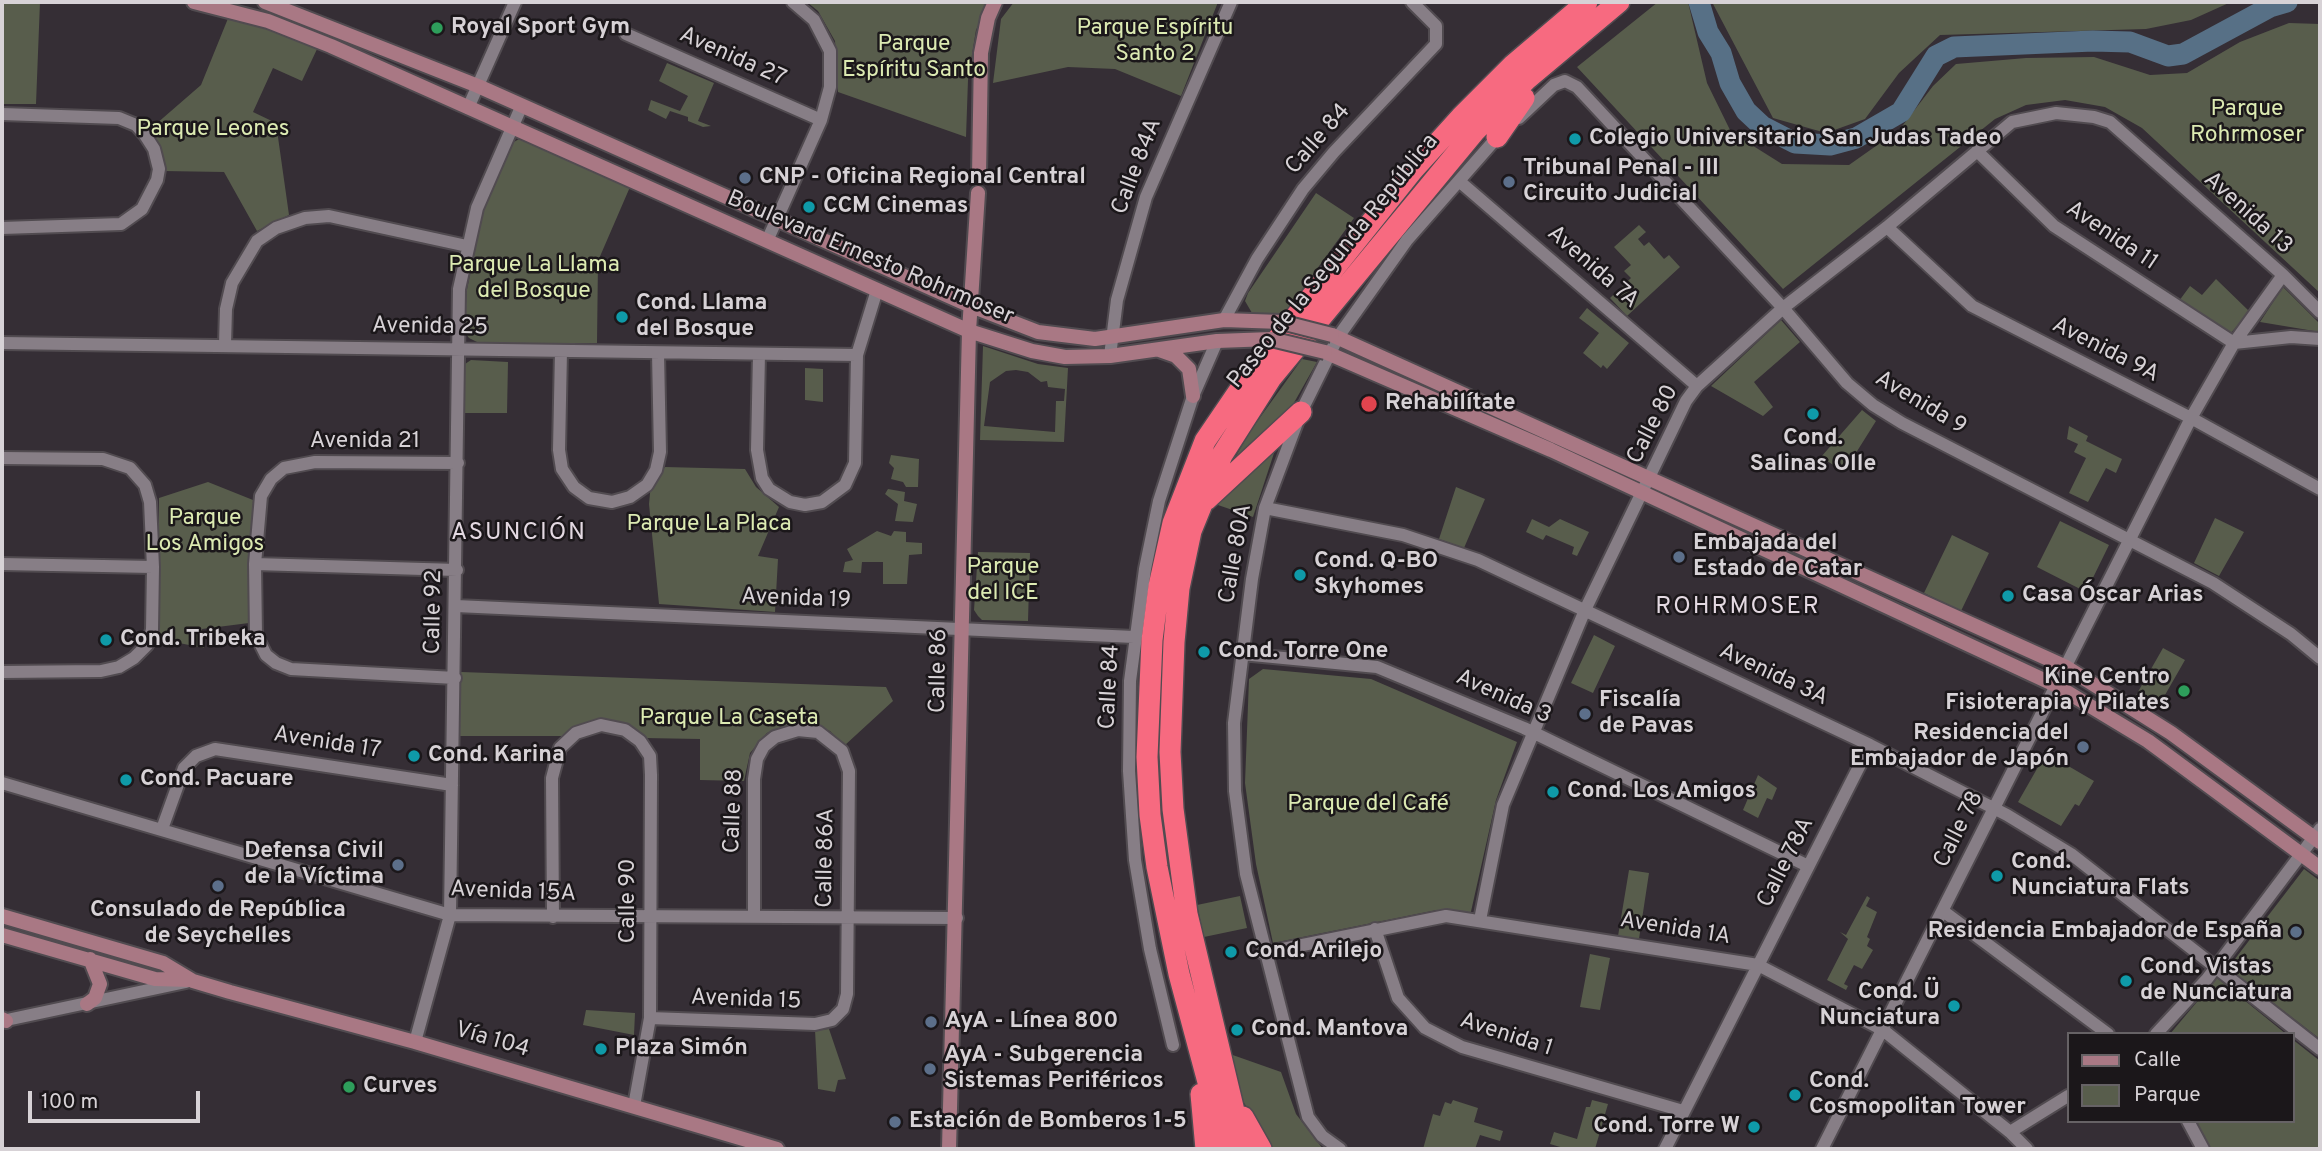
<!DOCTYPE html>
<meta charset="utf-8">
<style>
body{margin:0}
#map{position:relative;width:2322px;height:1151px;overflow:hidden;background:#352e35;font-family:Overpass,sans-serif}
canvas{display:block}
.frame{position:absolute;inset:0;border:4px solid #d7d2d6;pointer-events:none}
.legend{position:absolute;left:2067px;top:1032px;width:228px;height:91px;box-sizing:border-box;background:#1b171a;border:2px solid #666265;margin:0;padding:9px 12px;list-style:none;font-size:21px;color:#d7d2d6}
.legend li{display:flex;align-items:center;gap:14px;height:35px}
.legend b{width:35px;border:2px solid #666265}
.scale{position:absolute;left:28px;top:1091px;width:172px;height:32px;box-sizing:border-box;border:4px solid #d7d2d6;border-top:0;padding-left:9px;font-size:21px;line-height:24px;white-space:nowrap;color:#d7d2d6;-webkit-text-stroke:5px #1b171a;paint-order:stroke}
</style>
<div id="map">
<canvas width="2322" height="1151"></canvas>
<div class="frame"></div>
<ul class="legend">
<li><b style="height:9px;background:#a97884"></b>Calle</li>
<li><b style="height:19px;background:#585d4c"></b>Parque</li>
</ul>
<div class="scale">100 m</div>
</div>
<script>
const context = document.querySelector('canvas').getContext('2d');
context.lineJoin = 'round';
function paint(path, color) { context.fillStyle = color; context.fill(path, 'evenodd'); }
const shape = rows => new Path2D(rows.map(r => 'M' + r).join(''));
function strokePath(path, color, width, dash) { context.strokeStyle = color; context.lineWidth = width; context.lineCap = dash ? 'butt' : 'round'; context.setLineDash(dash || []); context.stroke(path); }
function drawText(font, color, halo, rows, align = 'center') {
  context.font = font + ' Overpass,sans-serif'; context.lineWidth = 5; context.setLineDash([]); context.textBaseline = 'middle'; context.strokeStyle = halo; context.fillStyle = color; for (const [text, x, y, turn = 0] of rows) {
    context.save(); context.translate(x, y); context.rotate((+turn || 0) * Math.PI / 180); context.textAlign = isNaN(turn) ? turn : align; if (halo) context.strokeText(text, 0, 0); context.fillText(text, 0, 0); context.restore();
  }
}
paint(shape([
 [2,2,40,2,36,104,2,104],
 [807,2,990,2,976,30,968,80,966,137,838,92,835,41,818,11],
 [1014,2,1218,2,1181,96,1115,69,1068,67,993,83,1001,19],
 [1658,2,1688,2,1707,83,1731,132,1782,164,1849,165,1900,129,1933,86,1956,64,2026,58,2094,57,2150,75,2187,73,2240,42,2289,23,2320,24,2320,293,2142,128,2105,107,2065,100,2026,105,1995,119,1783,289,1577,67],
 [1712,2,2231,2,2191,20,2146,29,1940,35,1899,73,1865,119,1826,133,1773,118],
 [229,16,318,47,302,81,273,68,253,112,276,123,289,215,257,231,224,172,163,171,148,131,201,85],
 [667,63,714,83,698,121,711,126,703,127,688,121,688,117,670,111,666,119,648,110,651,100,680,111,688,96,659,81],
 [521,138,630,187,598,261,597,343,479,343,469,338,464,331,467,289,484,207,512,143],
 [1316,193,1354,218,1282,317,1252,313,1245,301,1248,293],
 [1639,225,1646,232,1638,239,1644,246,1649,242,1664,259,1669,255,1680,267,1627,316,1610,298,1631,278,1624,271,1631,265,1614,247],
 [2216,279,2250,312,2229,335,2179,301,2190,286,2202,295],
 [2283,287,2320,324,2320,332,2260,322],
 [1587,308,1629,343,1607,369,1603,365,1601,368,1583,353,1599,333,1579,318],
 [1781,320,1800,342,1754,382,1773,407,1763,416,1711,386],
 [983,346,1038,364,1068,368,1064,442,980,440],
 [1016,370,1028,372,1041,382,1047,381,1048,387,1065,389,1064,401,1056,401,1055,432,984,426,990,382,1006,371],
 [1302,359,1317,362,1282,424,1222,480,1251,430],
 [471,360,508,362,507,413,465,413,465,364],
 [805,368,823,369,823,402,805,400],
 [1862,410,1876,421,1844,472,1821,457],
 [2069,426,2088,436,2086,441,2122,459,2116,473,2106,468,2088,502,2069,493,2086,458,2074,452,2078,444,2067,439],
 [1277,444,1253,517,1215,504],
 [891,455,919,459,918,487,906,487,903,482,891,479,894,468,889,463],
 [665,467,745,469,756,487,779,507,758,556,778,559,775,612,659,604,649,504,651,483],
 [208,482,253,500,249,623,202,629,204,648,159,639,159,498],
 [1456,487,1485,499,1464,548,1439,539],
 [888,489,905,492,904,501,917,504,913,522,895,521,898,504,885,494],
 [2215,518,2244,532,2219,576,2194,563],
 [1532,519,1549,527,1560,519,1589,532,1577,556,1572,554,1574,547,1546,535,1543,540,1526,532],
 [2060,521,2109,545,2086,592,2037,567],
 [877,531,891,536,894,531,906,532,906,542,922,543,922,554,909,555,907,584,883,584,883,562,862,562,861,573,843,572,845,562,853,560,847,549],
 [1952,535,1989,553,1961,611,1924,593],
 [978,552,1030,553,1028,621,982,620,978,616,974,610],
 [1594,635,1615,646,1593,693,1571,683],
 [2163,648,2185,660,2157,709,2135,697],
 [1263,669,1371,679,1517,742,1496,800,1470,916,1437,910,1273,943,1256,864,1245,783,1249,679],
 [461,672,886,687,893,701,844,746,830,731,810,725,779,728,767,733,750,753,744,781,700,780,700,739,644,738,584,726,562,736,459,736],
 [2046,753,2094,781,2079,806,2075,804,2061,826,2018,802],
 [1758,775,1777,788,1772,800,1767,798,1758,818,1743,810],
 [2304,869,2320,881,2320,1039,2228,968],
 [1629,870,1649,873,1639,939,1618,936],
 [1240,896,1247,928,1204,937,1197,905],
 [1867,896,1870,898,1866,906,1877,912,1867,937,1870,939,1867,946,1873,950,1862,969,1854,965,1844,984,1848,986,1846,990,1827,980,1848,939,1840,932,1846,935],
 [1590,954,1610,958,1600,1010,1580,1007],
 [2217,978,2286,1034,2170,1034],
 [586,1010,635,1013,634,1035,583,1025],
 [829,1029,846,1079,838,1080,835,1092,818,1089,815,1030],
 [2292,1039,2320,1061,2320,1149,2206,1149,2190,1121,2292,1121],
 [1227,1053,1281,1072,1296,1114,1323,1149,1271,1149,1236,1089],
 [1453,1100,1478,1108,1474,1122,1503,1131,1500,1141,1480,1135,1475,1149,1423,1149,1433,1114,1440,1116,1445,1102,1451,1104],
 [1592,1100,1608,1104,1595,1149,1567,1149,1550,1144,1554,1132,1577,1139,1586,1107,1590,1107]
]), '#585d4c');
strokePath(shape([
 [1699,2,1708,32,1721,53,1730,83,1746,111,1762,126,1795,143,1830,145,1856,138,1901,112,1936,56,1954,47,2093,41,2130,42,2168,56,2183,54,2270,7,2287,2]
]), '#577086', 21);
const street = shape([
 [626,34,821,120],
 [468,108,515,2],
 [2,114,119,118,136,125,145,135,154,149,159,169,157,180,142,209,121,224,2,228],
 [1519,118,1554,85,1565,81,1577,87,1783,308,1847,383,1873,405,1902,423,2213,583,2291,634,2320,658],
 [1977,151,2054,226,2234,343,2291,337,2320,339],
 [1459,181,1697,386],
 [1887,227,1972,306,2191,418,2320,489],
 [767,241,821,120,830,87,830,51,814,20,793,2],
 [1224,320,1257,259,1303,189,1334,152,1436,44,1436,26,1412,2],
 [2,343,857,355],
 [225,344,226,309,232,283,257,241,276,228,305,218,329,216,467,246],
 [561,351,559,450,562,469,574,487,589,498,612,502,630,497,647,485,656,470,660,452,658,353],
 [759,354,757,450,762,478,769,489,790,502,805,505,822,502,845,485,855,463,857,355,877,290],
 [1110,356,1117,300,1146,197,1231,2],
 [2,458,103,459,130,468,145,485,150,502,153,567,152,630,147,645,134,658,119,667,101,671,2,672],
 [1265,508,1403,535,1478,560,1870,745,2007,815,2071,854,2320,1049],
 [2,564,153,567],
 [255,564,457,570],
 [456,606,1134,637],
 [1242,654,1377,667,1524,728,1808,866],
 [455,678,291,669,276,663,266,655,256,635,255,564,261,496,271,479,284,468,315,462,458,463],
 [2,783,450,915,957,918],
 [162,829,184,768,196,756,215,749,452,785],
 [1943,911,2108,1034],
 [553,917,552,778,560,748,576,733,601,725,625,730,640,741,650,756,651,775,650,1018,634,1106],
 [1480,920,1503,805,1585,610,1686,401,1697,386,1783,308,1887,227,2012,122,2056,113,2094,117,2110,122,2283,275,2320,312],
 [1375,929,1398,998,1425,1028,1462,1047,1683,1111],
 [1263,953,1446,916,1758,965,1883,1030,2010,1132,2027,1149],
 [650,1018,815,1024,832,1020,843,1009,847,994,849,771,842,751,818,732,798,730,775,737,764,746,757,759,754,779,754,917],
 [2,1021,186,982],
 [2156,1034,2207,979,2320,829],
 [415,1042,450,915,459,289,477,208,522,105],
 [1173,1045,1150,949,1135,860,1129,771,1130,681,1145,569,1159,501,1193,396,1217,341],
 [2188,1121,2203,1149],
 [2010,1132,2068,1096],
 [1340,1149,1322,1136,1308,1117,1246,874,1235,791,1234,723,1252,579,1265,508,1301,412,1338,337,1407,240,1500,134],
 [1665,1149,1870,745],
 [1822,1149,2191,418,2234,343,2283,275]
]);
const secondary = shape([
 [194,2,268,21,331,46,969,331,1032,351,1065,357,1110,356,1217,341,1271,339],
 [265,2,478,86,971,306,1038,332,1095,339,1224,320,1281,322],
 [979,176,981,53,988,18,995,2],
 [1332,335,2066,667,2171,733,2320,842],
 [1159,350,1176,356,1189,369,1193,396],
 [1325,352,1551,450,2057,686,2148,741,2320,868],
 [2,916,163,963,193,981,230,992,415,1042,777,1149],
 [2,935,155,979,190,980],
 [87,1004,95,998,100,984,90,959],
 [2,1019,6,1021],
 [949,1149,969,331,978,193]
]);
const highway = shape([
 [1497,137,1524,98],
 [1206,500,1301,412],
 [1201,1094,1206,1149],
 [1243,1117,1261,1149],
 [1226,1149,1179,974,1157,867,1150,815,1147,757,1152,640,1159,586,1173,523,1205,441,1256,366,1413,170,1461,117,1513,65,1587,2],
 [1243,1149,1187,914,1173,809,1170,752,1174,642,1179,588,1191,531,1222,455,1271,378,1475,131,1526,80,1619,2]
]);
strokePath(street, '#514b50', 16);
strokePath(secondary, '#514b50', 18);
strokePath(highway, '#514b50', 24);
strokePath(street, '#877e86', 12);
strokePath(secondary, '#a97884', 14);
strokePath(highway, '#f76a80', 21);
const secondaryBridge = shape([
 [1281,322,1332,335],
 [1271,339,1325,352]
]);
strokePath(secondaryBridge, '#514b50', 18, []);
strokePath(secondaryBridge, '#a97884', 14);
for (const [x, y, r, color] of [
 [437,28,7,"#2e9e5b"],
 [1575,139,7,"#0f9aa8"],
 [745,178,7,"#5c6f8a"],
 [1509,182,7,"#5c6f8a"],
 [809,207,7,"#0f9aa8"],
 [622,317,7,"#0f9aa8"],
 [1369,404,9,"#e0444e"],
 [1813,414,7,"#0f9aa8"],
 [1679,557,7,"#5c6f8a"],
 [1300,575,7,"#0f9aa8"],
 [2008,596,7,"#0f9aa8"],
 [106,640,7,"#0f9aa8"],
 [1204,652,7,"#0f9aa8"],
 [2184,691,7,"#2e9e5b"],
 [1585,714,7,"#5c6f8a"],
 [2083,747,7,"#5c6f8a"],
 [414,756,7,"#0f9aa8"],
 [126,780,7,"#0f9aa8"],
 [1553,792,7,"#0f9aa8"],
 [398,865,7,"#5c6f8a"],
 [1997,876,7,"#0f9aa8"],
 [218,886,7,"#5c6f8a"],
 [2296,932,7,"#5c6f8a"],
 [1231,952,7,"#0f9aa8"],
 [2126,981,7,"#0f9aa8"],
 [1954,1006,7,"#0f9aa8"],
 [931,1022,7,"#5c6f8a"],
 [1237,1030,7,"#0f9aa8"],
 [601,1049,7,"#0f9aa8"],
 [930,1069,7,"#5c6f8a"],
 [349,1087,7,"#2e9e5b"],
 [1795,1095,7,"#0f9aa8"],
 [895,1122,7,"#5c6f8a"],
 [1754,1127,7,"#0f9aa8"]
]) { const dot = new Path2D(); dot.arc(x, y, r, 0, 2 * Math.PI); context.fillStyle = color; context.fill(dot); strokePath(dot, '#1b171a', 2.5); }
drawText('bold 23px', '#d7d2d6', '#1b171a', [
 ["Royal Sport Gym",451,28],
 ["Colegio Universitario San Judas Tadeo",1589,139],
 ["Tribunal Penal - III",1523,169],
 ["Circuito Judicial",1523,195],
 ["CNP - Oficina Regional Central",759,178],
 ["CCM Cinemas",823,207],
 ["Cond. Llama",636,304],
 ["del Bosque",636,330],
 ["Rehabilítate",1385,404],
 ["Cond.",1813,439,"center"],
 ["Salinas Olle",1813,465,"center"],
 ["Embajada del",1693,544],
 ["Estado de Catar",1693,570],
 ["Cond. Q-BO",1314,562],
 ["Skyhomes",1314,588],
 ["Casa Óscar Arias",2022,596],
 ["Cond. Tribeka",120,640],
 ["Cond. Torre One",1218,652],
 ["Kine Centro",2170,678,"right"],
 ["Fisioterapia y Pilates",2170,704,"right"],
 ["Fiscalía",1599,701],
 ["de Pavas",1599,727],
 ["Residencia del",2069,734,"right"],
 ["Embajador de Japón",2069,760,"right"],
 ["Cond. Karina",428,756],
 ["Cond. Pacuare",140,780],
 ["Cond. Los Amigos",1567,792],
 ["Defensa Civil",384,852,"right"],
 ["de la Víctima",384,878,"right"],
 ["Cond.",2011,863],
 ["Nunciatura Flats",2011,889],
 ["Consulado de República",218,911,"center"],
 ["de Seychelles",218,937,"center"],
 ["Residencia Embajador de España",2282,932,"right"],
 ["Cond. Arilejo",1245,952],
 ["Cond. Vistas",2140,968],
 ["de Nunciatura",2140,994],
 ["Cond. Ü",1940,993,"right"],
 ["Nunciatura",1940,1019,"right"],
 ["AyA - Línea 800",945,1022],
 ["Cond. Mantova",1251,1030],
 ["Plaza Simón",615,1049],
 ["AyA - Subgerencia",944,1056],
 ["Sistemas Periféricos",944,1082],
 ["Cond.",1809,1082],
 ["Cosmopolitan Tower",1809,1108],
 ["Curves",363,1087],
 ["Estación de Bomberos 1-5",909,1122],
 ["Cond. Torre W",1740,1127,"right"]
], 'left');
drawText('23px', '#dceab2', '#1b171a', [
 ["Parque Espíritu",1155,29],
 ["Santo 2",1155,55],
 ["Parque",914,45],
 ["Espíritu Santo",914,71],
 ["Parque",2247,110],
 ["Rohrmoser",2247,136],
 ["Parque Leones",213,130],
 ["Parque La Llama",534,266],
 ["del Bosque",534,292],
 ["Parque",205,519],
 ["Los Amigos",205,545],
 ["Parque La Placa",709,525],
 ["Parque",1003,568],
 ["del ICE",1003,594],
 ["Parque La Caseta",729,719],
 ["Parque del Café",1368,805]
]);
drawText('23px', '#d7d2d6', '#1b171a', [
 ["Avenida 27",732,58,24],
 ["Calle 84",1319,140,-49],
 ["Calle 84A",1138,167,-69],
 ["Avenida 13",2247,214,42],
 ["Avenida 11",2111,237,34],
 ["Boulevard Ernesto Rohrmoser",870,259,23],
 ["Paseo de la Segunda República",1334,262,-51],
 ["Avenida 7A",1592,268,41],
 ["Avenida 25",430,328,1],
 ["Avenida 9A",2105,351,27],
 ["Avenida 9",1920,404,31],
 ["Calle 80",1654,425,-63],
 ["Avenida 21",365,442],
 ["Calle 80A",1237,554,-80],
 ["Avenida 19",796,600,2],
 ["Calle 92",435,612,-89],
 ["Calle 86",940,671,-89],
 ["Avenida 3A",1773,676,25],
 ["Calle 84",1111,687,-87],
 ["Avenida 3",1503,698,24],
 ["Avenida 17",327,744,9],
 ["Calle 88",735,811,-88],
 ["Calle 78",1960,830,-63],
 ["Calle 86A",827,858,-89],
 ["Calle 78A",1787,863,-63],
 ["Avenida 15A",513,893,2],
 ["Calle 90",629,901,-90],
 ["Avenida 1A",1675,930,9],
 ["Avenida 15",746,1001,2],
 ["Avenida 1",1506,1036,18],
 ["Vía 104",492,1041,16]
]);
context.letterSpacing = '2px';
drawText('24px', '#e4d9e2', '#1b171a', [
 ["ASUNCIÓN",519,534],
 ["ROHRMOSER",1738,608]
]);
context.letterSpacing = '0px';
</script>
